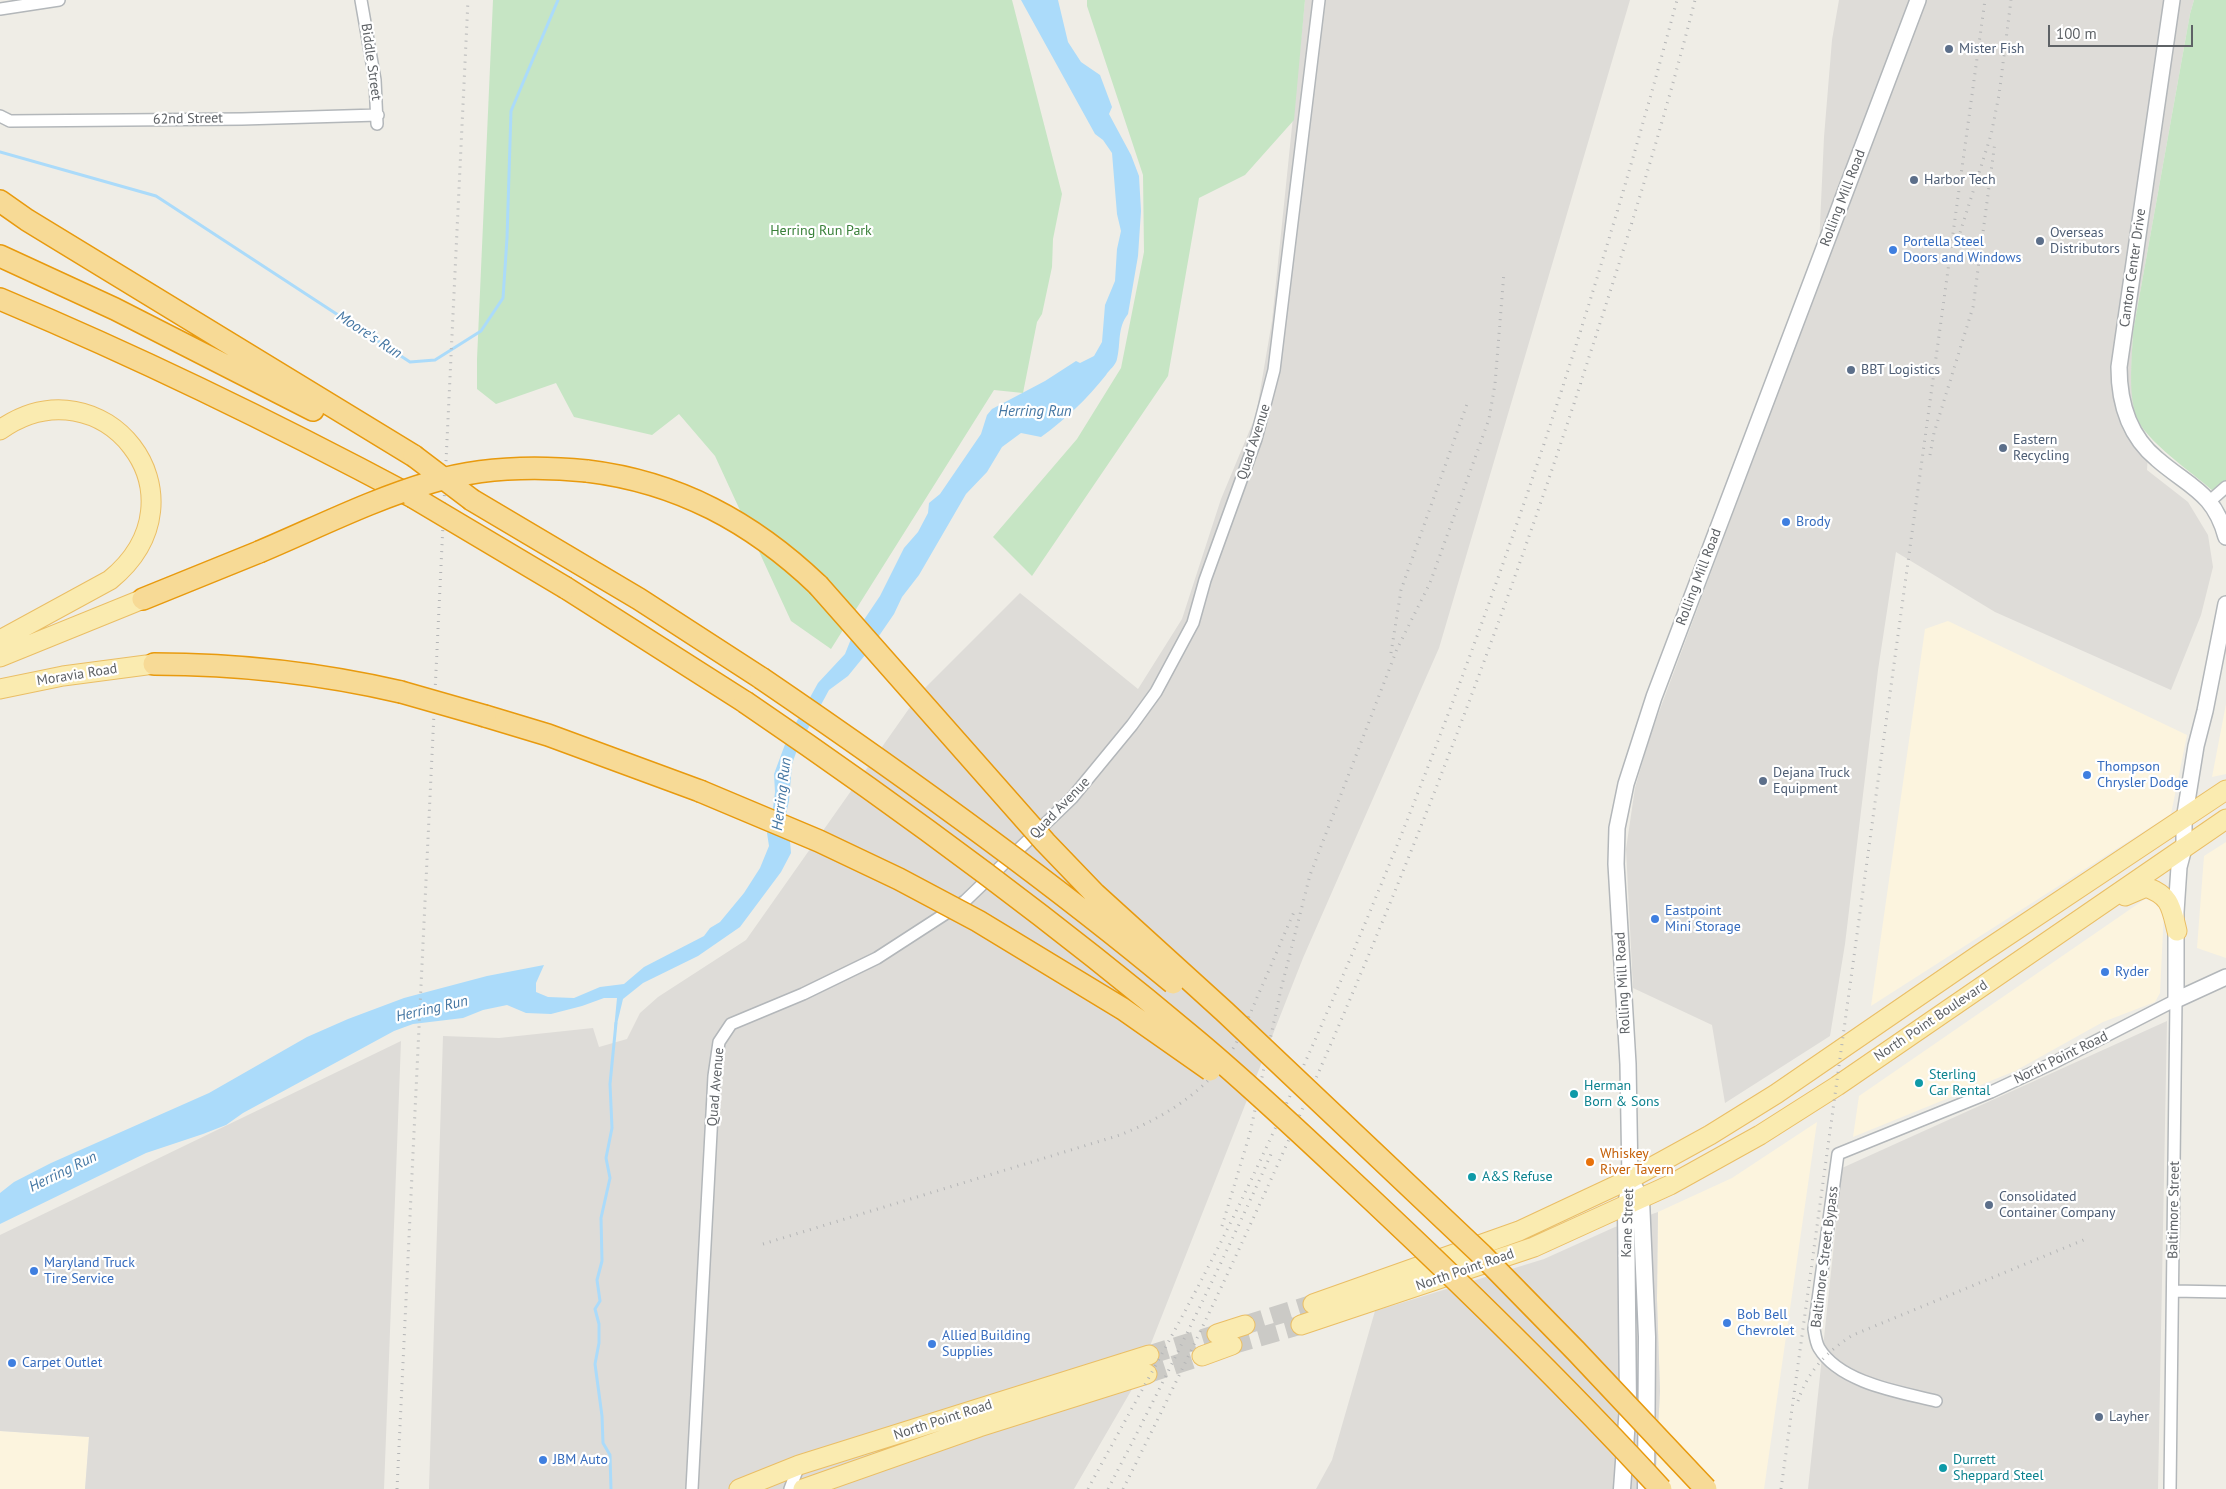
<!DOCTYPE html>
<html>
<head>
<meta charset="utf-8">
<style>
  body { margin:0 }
  #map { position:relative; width:2226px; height:1489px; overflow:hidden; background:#efede6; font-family:"PT Sans",sans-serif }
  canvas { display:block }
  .scale { position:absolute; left:2048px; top:25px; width:145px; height:22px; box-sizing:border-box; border:2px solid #5e6266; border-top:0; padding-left:6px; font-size:15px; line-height:18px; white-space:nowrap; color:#5e6266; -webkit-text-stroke:4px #fff; paint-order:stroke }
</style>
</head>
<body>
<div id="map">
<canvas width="2226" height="1489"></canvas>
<div class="scale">100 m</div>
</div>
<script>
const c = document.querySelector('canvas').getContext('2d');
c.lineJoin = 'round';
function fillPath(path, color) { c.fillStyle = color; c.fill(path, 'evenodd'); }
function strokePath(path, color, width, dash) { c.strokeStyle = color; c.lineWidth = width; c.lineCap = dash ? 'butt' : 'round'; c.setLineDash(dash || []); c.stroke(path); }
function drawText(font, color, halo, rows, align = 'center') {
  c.font = font + ' "PT Sans",sans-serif'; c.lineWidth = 4.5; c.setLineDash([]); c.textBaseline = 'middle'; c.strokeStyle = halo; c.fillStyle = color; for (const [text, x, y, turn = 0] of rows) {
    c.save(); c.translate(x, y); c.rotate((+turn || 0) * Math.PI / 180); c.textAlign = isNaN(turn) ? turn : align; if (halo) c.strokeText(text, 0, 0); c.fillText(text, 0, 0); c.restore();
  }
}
const commercial = new Path2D(`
  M 1948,621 L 2187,735 L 2171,814 L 1871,1006 L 1925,629 Z
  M 2226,704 L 2226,774 L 2212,777 Z
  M 2226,842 L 2226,958 L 2197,948 L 2204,856 Z
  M 2145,899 L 2154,901 L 2164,910 L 2160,993 L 2155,1002 L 2103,1022 L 2015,1071 L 1853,1137 L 1859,1096 Z
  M 1817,1122 L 1764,1489 L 1655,1489 L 1660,1391 L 1657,1299 L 1658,1212 L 1732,1178 Z
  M 0,1431 L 89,1437 L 85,1489 L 0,1489 Z`);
const industrial = new Path2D(`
  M 1305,0 L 1630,0 L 1439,648 L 1303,958 L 1135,1384 L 1074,1489 L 429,1489 L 443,1036 L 499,1038 L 593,1028 L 599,1047 L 627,1039 L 640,1013 L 658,997 L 746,940 L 920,693 L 1020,593 L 1138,689 L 1182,619 L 1221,499 L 1256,415 L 1272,321 Z
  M 1839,0 L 2194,0 L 2190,14 L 2133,332 L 2131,378 L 2136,417 L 2149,438 L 2147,470 L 2188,502 L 2208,535 L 2213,567 L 2201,615 L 2171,690 L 1995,612 L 1896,552 L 1878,670 L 1845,944 L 1830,1036 L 1725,1103 L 1712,1025 L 1633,988 L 1626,849 L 1635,788 L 1650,736 L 1798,339 L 1819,247 L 1824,137 L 1832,40 Z
  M 2167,1021 L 2158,1489 L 1808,1489 L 1842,1168 Z
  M 401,1041 L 384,1489 L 85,1489 L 89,1437 L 0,1431 L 0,1235 Z
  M 1658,1212 L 1657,1299 L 1660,1391 L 1655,1489 L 1316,1489 L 1332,1460 L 1375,1311 L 1544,1259 L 1615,1227 Z`);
const green = new Path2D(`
  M 493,0 L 1012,0 L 1062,194 L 1053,239 L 1052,267 L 1042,314 L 1037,322 L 1023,393 L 994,390 L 831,649 L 791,621 L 715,456 L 679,414 L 652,435 L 574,417 L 556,383 L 496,404 L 477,389 L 477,359 Z
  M 1087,0 L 1305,0 L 1294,120 L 1245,175 L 1199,198 L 1168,376 L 1032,576 L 993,537 L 1077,439 L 1121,368 L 1144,252 L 1143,175 L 1087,6 Z
  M 2194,0 L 2226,0 L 2226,481 L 2213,491 C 2193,473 2144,440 2136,416 C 2128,390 2132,359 2133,332 L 2190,14 Z`);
const water = new Path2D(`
  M 1021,0 L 1058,0 L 1068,42 L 1081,62 L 1100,75 L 1112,107 L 1109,114 L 1131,155 L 1139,176 L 1141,211 L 1138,256 L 1128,314 C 1117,328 1121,343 1117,359 C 1116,365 1109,370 1106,375 C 1087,399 1066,419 1041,437 L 1021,433 L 1002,447 L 987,472 L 966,494 L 919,575 L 902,597 L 894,614 L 870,649 L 848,676 L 829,690 L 798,747 L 792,764 L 789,801 L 783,827 L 790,841 L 791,853 L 781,872 L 740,927 L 698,956 L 643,983 L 623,999 L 617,1024 L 614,1029 L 617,998 L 604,998 L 582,1006 L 551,1014 L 526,1013 L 507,1005 L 483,1010 L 463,1018 L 413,1024 L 394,1031 L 243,1113 L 226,1125 L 203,1134 L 146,1153 L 0,1224 L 0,1193 L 14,1182 L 51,1163 L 209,1093 L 307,1037 L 348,1019 L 404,998 L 487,976 L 544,965 L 536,983 L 536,992 L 548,997 L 574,998 L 600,987 L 624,984 L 644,967 L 704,936 L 710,928 L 720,922 L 744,893 L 760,868 L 769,846 L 767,833 L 771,825 L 775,792 L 774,774 L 787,739 L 818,683 L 845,654 L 851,639 L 880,596 L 904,548 L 918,532 L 928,513 L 929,503 L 940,494 L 981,434 L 987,415 L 992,409 L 1045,381 L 1076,361 L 1080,363 L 1094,356 L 1102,342 L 1105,305 L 1115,281 L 1117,249 L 1121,231 L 1117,214 L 1112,153 L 1103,140 L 1095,134 Z`);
const stream = new Path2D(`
  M 0,152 L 156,196 L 410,362 L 435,360 L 481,331 L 503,298 L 507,238 L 511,111 L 558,0
  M 611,1489 L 610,1455 L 603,1443 L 602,1416 L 595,1364 L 599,1343 L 599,1324 L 595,1309 L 600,1301 L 597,1280 L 602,1261 L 601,1218 L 610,1178 L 606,1158 L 612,1128 L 610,1084 L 616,1023`);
const primaryTunnel = new Path2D(`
  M 1245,1325 L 1313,1304
  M 1232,1345 L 1301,1325
  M 1149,1355 L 1217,1334
  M 1147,1374 L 1202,1356`);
const minor = new Path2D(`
  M 361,0 L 375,80 L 377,124
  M 0,9 L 59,0
  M 0,116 L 10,121 L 242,119 L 378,115
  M 2210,501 L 2226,487
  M 2173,1291 L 2226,1292
  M 1936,1401 C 1900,1392 1840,1383 1819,1348 C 1816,1343 1815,1335 1814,1329 L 1838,1154 L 1991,1092 L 2051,1064 L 2176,1000 L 2170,1489
  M 692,1489 L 714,1076 L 719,1042 L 731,1024 L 803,994 L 877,958 L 965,901 L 1072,798 L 1132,725 L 1156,692 L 1193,623 L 1205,580 L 1256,439 L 1274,370 L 1319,0
  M 790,1489 L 799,1465`);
const tertiary = new Path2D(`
  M 2172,0 L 2119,367 C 2119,402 2129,436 2157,459 C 2189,487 2214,492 2226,537
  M 2226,604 L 2205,711 L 2196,746 L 2184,820 L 2184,848 L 2179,867 L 2176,912 L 2176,1000 L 2226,977
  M 1630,1179 L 1628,1064 L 1616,864 L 1617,828 L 1626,784 L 1654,697 L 1918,0`);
const secondary = new Path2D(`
  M 1630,1179 L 1641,1200 L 1647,1337 L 1646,1489
  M 1622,1489 L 1628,1406 L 1626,1207 L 1628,1194`);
const primary = new Path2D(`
  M 0,430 C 102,358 213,496 110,580 L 0,640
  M 0,657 L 143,599
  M 0,689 L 63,676 L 154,664
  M 2125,896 L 2146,887 C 2171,896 2171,907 2177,931
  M 1313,1304 L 1519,1231 L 1630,1179 L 1710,1135 L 1776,1094 L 1980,954 L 2226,790
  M 1301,1325 L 1534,1247 L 1670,1185 L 1760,1135 L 1837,1086 L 2226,819
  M 1217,1334 L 1245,1325
  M 1202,1356 L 1232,1345
  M 739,1489 L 799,1465 L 1149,1355
  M 803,1489 L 979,1427 L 1147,1374`);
const motorway = new Path2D(`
  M 0,201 L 27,220 L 414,456
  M 0,256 L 115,309 L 313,410
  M 0,299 C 141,358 278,425 413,497
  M 587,471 C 678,482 752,522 818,585
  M 472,500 L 639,599 L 761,678
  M 566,588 L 745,702
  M 143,599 L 259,552
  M 154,664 C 238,664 319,673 401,692
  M 485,716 L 548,735 L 700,791`);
const rail = new Path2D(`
  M 1958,239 L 1991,135 L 1999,95 L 2011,0
  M 1930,455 L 1934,433 L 1973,307 L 1995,142
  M 1391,653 L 1401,590 L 1467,404
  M 1222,1226 L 1250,1133 L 1281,989 L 1310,875 L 1397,649 L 1430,583 L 1489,419 L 1495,384 L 1504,272
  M 763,1244 L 1120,1135 C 1160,1119 1199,1096 1225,1061 C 1240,1040 1249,1016 1259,993 C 1271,966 1282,939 1294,912
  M 1798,1401 C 1808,1371 1826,1352 1853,1335 L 2086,1239
  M 397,1489 L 468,0
  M 1088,1489 C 1140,1392 1196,1296 1243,1197 C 1425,815 1567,409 1677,0
  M 1108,1489 C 1166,1378 1221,1266 1272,1152
  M 1123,1489 C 1307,1123 1465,745 1590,354 C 1628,237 1665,119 1695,0
  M 1781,1489 L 1985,0`);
const motorwayBridge = new Path2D(`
  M 414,456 L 472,500
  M 413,497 L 566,588
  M 259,552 C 316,528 373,499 432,482 C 482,467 535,466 587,471
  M 818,585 L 1045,842 L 1095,894 L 1225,1012 L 1482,1255 L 1576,1351 L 1706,1489
  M 761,678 C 902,774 1042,874 1173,983
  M 401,692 L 485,716
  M 745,702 C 901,808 1053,920 1197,1041 C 1258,1092 1315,1147 1373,1201 C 1472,1294 1569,1389 1661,1489
  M 700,791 L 819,841 L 899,879 L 978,921 L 1123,1009 L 1210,1070`);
const markers = [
  [1949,49,5,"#5c6f8a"],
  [1914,180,5,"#5c6f8a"],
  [2040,241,5,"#5c6f8a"],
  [1893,250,5,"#3f7fe0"],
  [1851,370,5,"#5c6f8a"],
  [2003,448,5,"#5c6f8a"],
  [1786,522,5,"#3f7fe0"],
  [2087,775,5,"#3f7fe0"],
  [1763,781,5,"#5c6f8a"],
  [1655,919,5,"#3f7fe0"],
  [2105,972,5,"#3f7fe0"],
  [1919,1083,5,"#0f9aa8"],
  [1574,1094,5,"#0f9aa8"],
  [1590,1162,5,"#e8710a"],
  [1472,1177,5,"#0f9aa8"],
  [1989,1205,5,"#5c6f8a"],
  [34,1271,5,"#3f7fe0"],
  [1727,1323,5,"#3f7fe0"],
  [932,1344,5,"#3f7fe0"],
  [12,1363,5,"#3f7fe0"],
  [2099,1417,5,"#5c6f8a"],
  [543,1460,5,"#3f7fe0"],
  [1943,1468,5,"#0f9aa8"]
];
const serviceNames = [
  ["Mister Fish",1959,49],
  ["Harbor Tech",1924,180],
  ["Overseas",2050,233],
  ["Distributors",2050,249],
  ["BBT Logistics",1861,370],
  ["Eastern",2013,440],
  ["Recycling",2013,456],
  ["Dejana Truck",1773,773],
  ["Equipment",1773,789],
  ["Consolidated",1999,1197],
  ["Container Company",1999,1213],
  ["Layher",2109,1417]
];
const streetNames = [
  ["Biddle Street",371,62,82],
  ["62nd Street",188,119,-1],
  ["Rolling Mill Road",1843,198,-69],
  ["Canton Center Drive",2133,268,-82],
  ["Quad Avenue",1254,442,-72],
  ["Rolling Mill Road",1699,577,-69],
  ["Moravia Road",77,675,-9],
  ["Quad Avenue",1060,808,-46],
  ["Rolling Mill Road",1623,983,-93],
  ["North Point Boulevard",1931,1021,-34],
  ["North Point Road",2061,1058,-26],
  ["Quad Avenue",716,1087,-85],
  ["Baltimore Street",2174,1210,-89],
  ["Kane Street",1628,1223,-88],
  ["Baltimore Street Bypass",1825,1257,-83],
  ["North Point Road",1465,1270,-19],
  ["North Point Road",943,1420,-18]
];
const parkNames = [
  ["Herring Run Park",821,231]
];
const shopNames = [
  ["Portella Steel",1903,242],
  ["Doors and Windows",1903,258],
  ["Brody",1796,522],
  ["Thompson",2097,767],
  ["Chrysler Dodge",2097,783],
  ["Eastpoint",1665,911],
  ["Mini Storage",1665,927],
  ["Ryder",2115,972],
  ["Maryland Truck",44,1263],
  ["Tire Service",44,1279],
  ["Bob Bell",1737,1315],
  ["Chevrolet",1737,1331],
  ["Allied Building",942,1336],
  ["Supplies",942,1352],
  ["Carpet Outlet",22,1363],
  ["JBM Auto",553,1460]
];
const cultureNames = [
  ["Sterling",1929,1075],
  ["Car Rental",1929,1091],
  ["Herman",1584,1086],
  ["Born & Sons",1584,1102],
  ["A&S Refuse",1482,1177],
  ["Durrett",1953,1460],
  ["Sheppard Steel",1953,1476]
];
const foodNames = [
  ["Whiskey",1600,1154],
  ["River Tavern",1600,1170]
];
const waterNames = [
  ["Moore's Run",369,335,33],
  ["Herring Run",1035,412],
  ["Herring Run",782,794,-83],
  ["Herring Run",432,1009,-13],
  ["Herring Run",63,1172,-26]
];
fillPath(commercial, '#fcf4de');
fillPath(industrial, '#dedcd8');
fillPath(green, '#c6e5c4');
fillPath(water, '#abdbfa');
strokePath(stream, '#abdbfa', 3);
strokePath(primaryTunnel, '#cbcac6', 19, [19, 9]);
strokePath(minor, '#b3b7ba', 14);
strokePath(tertiary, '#b3b7ba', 18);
strokePath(secondary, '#b2b6ba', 19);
strokePath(primary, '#eabe65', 21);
strokePath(motorway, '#e89a0e', 24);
strokePath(minor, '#fff', 11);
strokePath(tertiary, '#fff', 15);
strokePath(secondary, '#fff', 16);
strokePath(primary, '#faebb0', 19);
strokePath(motorway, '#f7da96', 21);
strokePath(rail, '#b4b5b6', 3, [1, 6]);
strokePath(motorwayBridge, '#e89a0e', 24, []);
strokePath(motorwayBridge, '#f7da96', 21);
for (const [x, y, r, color] of markers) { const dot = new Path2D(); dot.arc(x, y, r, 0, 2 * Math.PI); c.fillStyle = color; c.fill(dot); strokePath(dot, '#fff', 2); }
drawText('14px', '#4e5e75', '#fff', serviceNames, 'left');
drawText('14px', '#5e6266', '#fff', streetNames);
drawText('14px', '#3a813a', '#fff', parkNames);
drawText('14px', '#366cbe', '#fff', shopNames, 'left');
drawText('14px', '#0d838f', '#fff', cultureNames, 'left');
drawText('14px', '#c56008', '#fff', foodNames, 'left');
drawText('italic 15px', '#4577a3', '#fff', waterNames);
</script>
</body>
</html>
